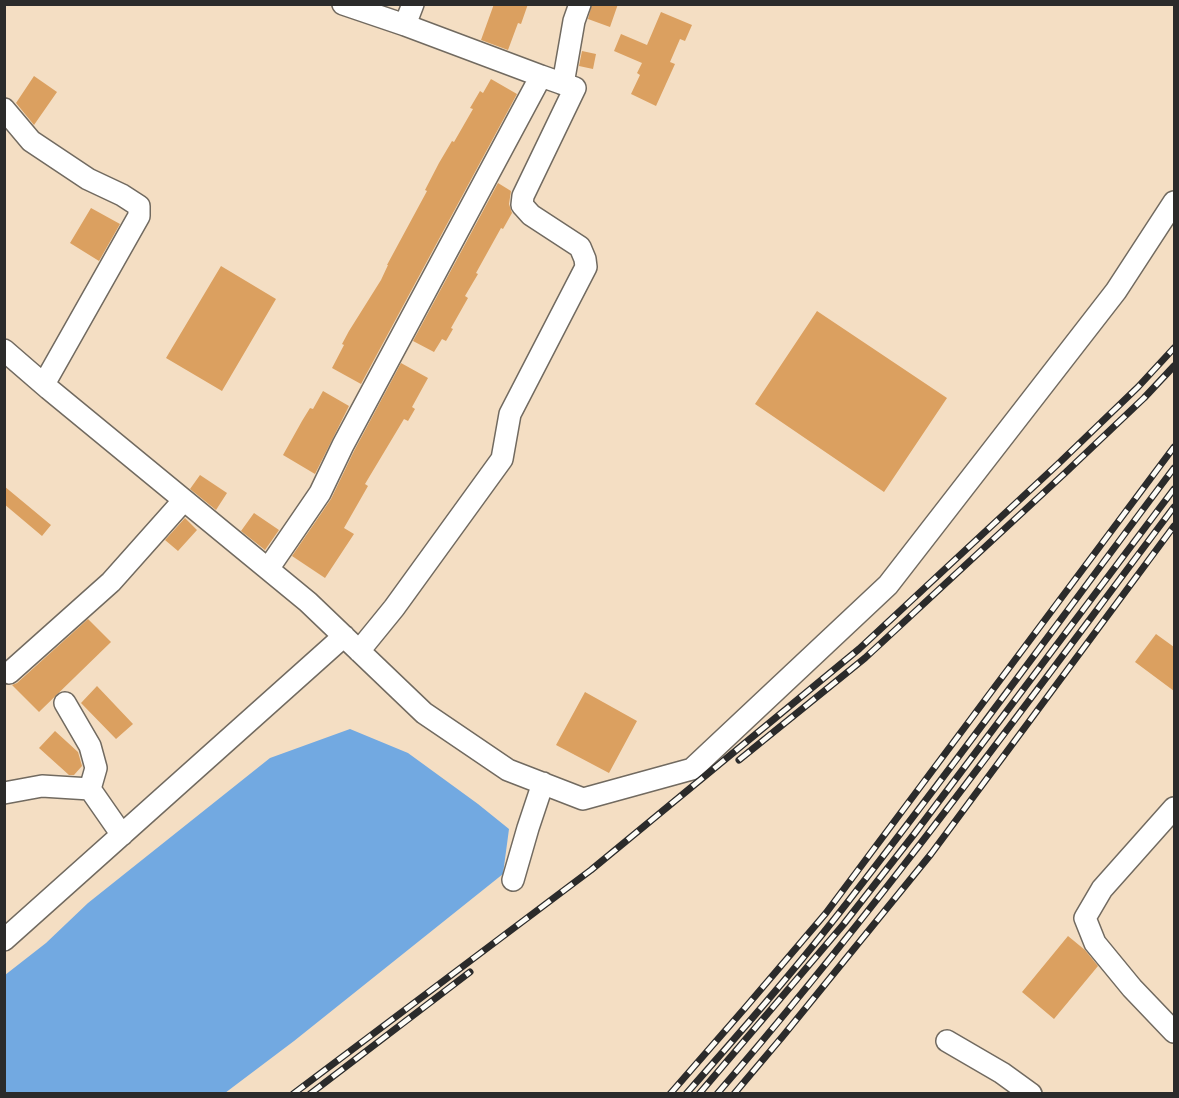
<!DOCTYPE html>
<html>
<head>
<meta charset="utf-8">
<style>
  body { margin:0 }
  #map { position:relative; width:1179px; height:1098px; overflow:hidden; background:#f4dec3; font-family:Mali,sans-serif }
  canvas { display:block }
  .frame { position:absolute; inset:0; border:6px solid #2b2b2b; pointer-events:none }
</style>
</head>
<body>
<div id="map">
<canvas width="1179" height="1098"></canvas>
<div class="frame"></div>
</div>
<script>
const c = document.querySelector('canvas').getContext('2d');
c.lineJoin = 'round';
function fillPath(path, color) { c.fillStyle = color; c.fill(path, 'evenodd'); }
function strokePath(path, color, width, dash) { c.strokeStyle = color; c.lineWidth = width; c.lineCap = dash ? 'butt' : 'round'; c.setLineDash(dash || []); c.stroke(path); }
const water = new Path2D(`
  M 350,729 L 408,753 L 478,804 L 509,829 L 503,874 L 294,1041 L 225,1093 L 5,1093 L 5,975 L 46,943 L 88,903 L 270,758 Z`);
const building = new Path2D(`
  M 494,4 L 528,4 L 521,24 L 518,23 L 508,50 L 481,40 Z
  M 592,4 L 618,4 L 610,27 L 588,19 Z
  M 661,12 L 692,25 L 685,41 L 680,39 L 670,62 L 675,64 L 656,106 L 631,94 L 640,75 L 637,73 L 642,63 L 614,51 L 621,34 L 647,45 Z
  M 582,51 L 596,54 L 593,69 L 579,66 Z
  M 34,76 L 57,92 L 34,125 L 16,103 Z
  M 491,79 L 517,94 L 361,384 L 332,368 L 344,345 L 342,344 L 349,331 L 381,280 L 388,265 L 387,265 L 427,191 L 425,190 L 439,163 L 452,141 L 454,142 L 473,109 L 470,108 L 480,91 L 483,93 Z
  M 498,183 L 511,191 L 509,204 L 512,213 L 503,229 L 501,228 L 476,273 L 478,274 L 465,296 L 468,298 L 451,328 L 453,329 L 446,341 L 442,339 L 434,352 L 413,341 Z
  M 91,208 L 120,224 L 99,261 L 70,243 Z
  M 221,266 L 276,299 L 222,391 L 166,358 Z
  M 817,311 L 947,398 L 884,492 L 755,404 Z
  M 401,363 L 428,378 L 412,407 L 415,409 L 408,421 L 404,419 L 365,484 L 368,486 L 344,528 L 354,534 L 325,578 L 292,556 L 331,499 L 354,451 Z
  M 323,391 L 349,406 L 315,474 L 283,455 L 302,421 L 310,408 L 313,409 Z
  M 200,475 L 227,493 L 216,510 L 190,489 Z
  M 4,486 L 51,525 L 42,536 L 4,504 Z
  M 254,513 L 279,530 L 265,550 L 241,531 Z
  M 185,518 L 197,530 L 178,551 L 165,540 Z
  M 88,619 L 111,642 L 39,712 L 12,685 L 17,683 Z
  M 1156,634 L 1174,647 L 1174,691 L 1135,662 Z
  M 97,686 L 133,724 L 116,739 L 81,703 Z
  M 585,692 L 637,721 L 609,773 L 556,745 Z
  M 55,731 L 78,752 L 82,766 L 74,775 L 69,775 L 39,748 Z
  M 1068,936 L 1085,950 L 1098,966 L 1054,1019 L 1022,992 Z`);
const minor = new Path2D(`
  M 343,4 L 405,25 L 541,76
  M 405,25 L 413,4
  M 563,84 L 574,21 L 580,4
  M 4,109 L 31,141 L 88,179 L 122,195 L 139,206 L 139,216 L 44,384
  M 4,350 L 49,389 L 308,602 L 424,713 L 508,770 L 583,799 L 692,769 L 888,585 L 1116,291 L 1174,202
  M 268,569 L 320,493 L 343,445 L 541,76 L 575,88 L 523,196 L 522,205 L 531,215 L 580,247 L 585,259 L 586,267 L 510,414 L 502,459 L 394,608 L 359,651
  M 9,673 L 111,582 L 184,500
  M 65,703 L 90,746 L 96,768 L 90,789
  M 4,793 L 42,786 L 90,789 L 122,835
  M 1174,808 L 1102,889 L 1085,918 L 1095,943 L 1132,988 L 1174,1032
  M 513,880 L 528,828 L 543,783
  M 4,940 L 344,636
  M 947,1041 L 1002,1073 L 1031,1094`);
const rail = new Path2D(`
  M 739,760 L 865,658 L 1065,473 L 1144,398 L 1174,366
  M 293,1094 L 591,870 L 859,649 L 1058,464 L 1138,387 L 1174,348
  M 310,1094 L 470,972
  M 670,1094 L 745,1008 L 826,913 L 1174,447
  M 686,1094 C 737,1036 788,978 836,917 C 951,770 1061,618 1174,468
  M 699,1094 L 843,925 L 915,833 L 1174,489
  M 717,1094 C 880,906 1025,705 1174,507
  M 734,1094 L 783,1036 L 931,854 L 1174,526`);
fillPath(water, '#72a9e1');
fillPath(building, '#dba060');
strokePath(minor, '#716a60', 24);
strokePath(minor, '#fff', 21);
strokePath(rail, '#2b2b2b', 7);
strokePath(rail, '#fdfcf7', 4.5, [14]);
</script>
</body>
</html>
